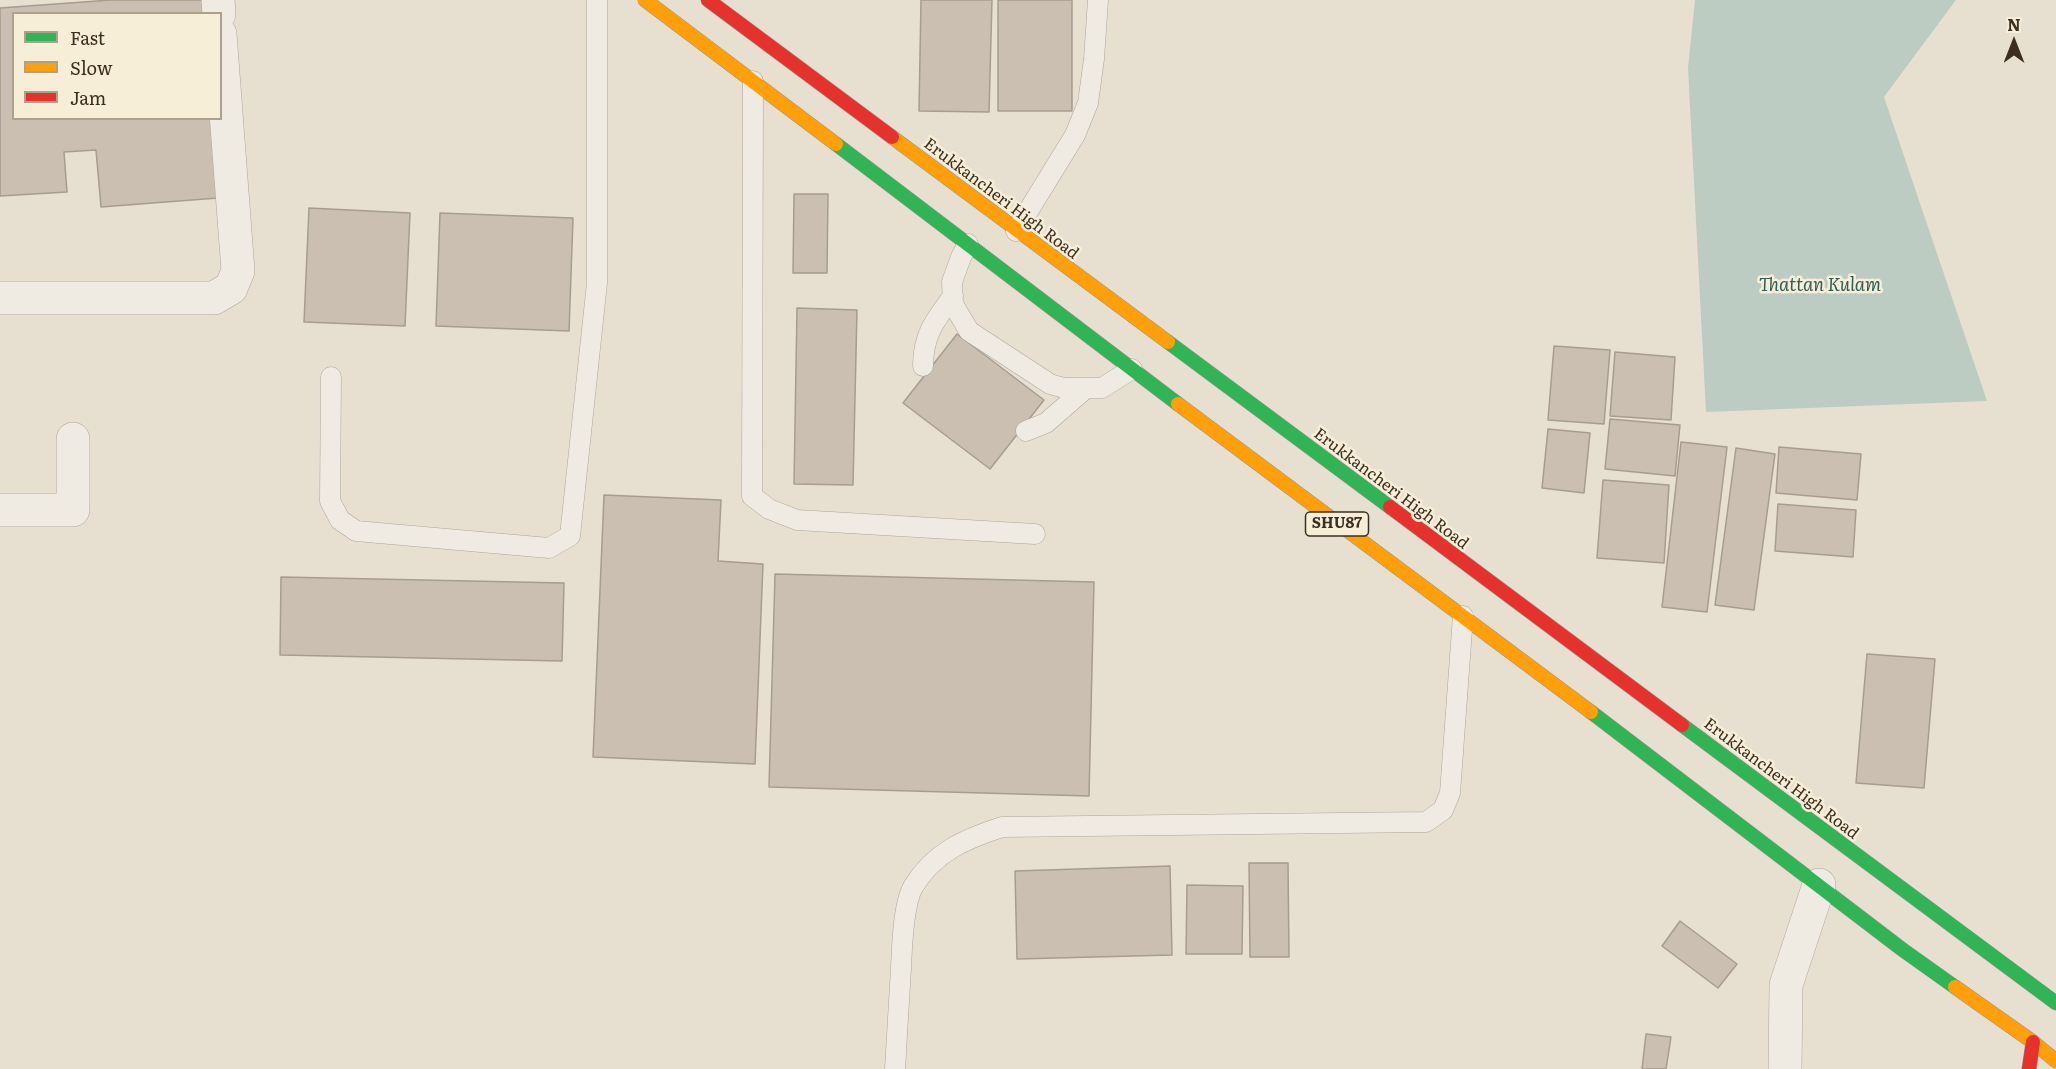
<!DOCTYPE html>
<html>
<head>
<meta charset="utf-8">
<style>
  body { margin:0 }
  #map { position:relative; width:2056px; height:1069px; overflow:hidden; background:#e7e0d1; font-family:Literata,serif }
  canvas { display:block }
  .legend { position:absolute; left:12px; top:12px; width:210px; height:108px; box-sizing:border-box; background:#f7eed8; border:2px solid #ada18e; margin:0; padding:8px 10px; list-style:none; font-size:18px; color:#3d2e20 }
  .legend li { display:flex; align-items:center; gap:12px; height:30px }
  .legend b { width:30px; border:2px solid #ada18e }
  .north { position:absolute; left:1984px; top:12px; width:60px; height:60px; -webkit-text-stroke:4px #f7eed8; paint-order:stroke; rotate:0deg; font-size:16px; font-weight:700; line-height:24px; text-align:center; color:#3d2e20 }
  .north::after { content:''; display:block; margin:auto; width:21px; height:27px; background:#3d2e20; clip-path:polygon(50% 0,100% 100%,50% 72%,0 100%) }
</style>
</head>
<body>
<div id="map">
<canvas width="2056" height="1069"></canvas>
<ul class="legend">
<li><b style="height:8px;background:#30b455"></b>Fast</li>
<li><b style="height:8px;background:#ff9f0a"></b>Slow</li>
<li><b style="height:8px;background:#e5322d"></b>Jam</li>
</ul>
<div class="north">N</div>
</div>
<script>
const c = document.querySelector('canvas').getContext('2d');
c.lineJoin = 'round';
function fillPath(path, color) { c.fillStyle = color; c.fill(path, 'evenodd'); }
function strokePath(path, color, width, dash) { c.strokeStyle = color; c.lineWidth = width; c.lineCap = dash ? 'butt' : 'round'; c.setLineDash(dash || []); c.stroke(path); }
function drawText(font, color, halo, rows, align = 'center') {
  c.font = font + ' Literata,serif'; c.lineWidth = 5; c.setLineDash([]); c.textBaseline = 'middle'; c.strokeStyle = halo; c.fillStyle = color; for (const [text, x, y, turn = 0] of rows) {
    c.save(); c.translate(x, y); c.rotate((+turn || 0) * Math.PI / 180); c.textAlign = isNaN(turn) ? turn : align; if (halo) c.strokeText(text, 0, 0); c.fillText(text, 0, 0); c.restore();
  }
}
const water = new Path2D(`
  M 1695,0 L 1956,0 L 1884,97 L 1987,401 L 1706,412 L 1688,68 Z`);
const building = new Path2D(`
  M 111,0 L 204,0 L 205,14 L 14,14 L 14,118 L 213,118 L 218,198 L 101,207 L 96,150 L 64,152 L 67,192 L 0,196 L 0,8 Z
  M 921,0 L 992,0 L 989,112 L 919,111 Z
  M 998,0 L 1072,0 L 1072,111 L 998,111 Z
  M 794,194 L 828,194 L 827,273 L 793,273 Z
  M 309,208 L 410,213 L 405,326 L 304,322 Z
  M 440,213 L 573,218 L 569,331 L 436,326 Z
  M 797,308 L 857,310 L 853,485 L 794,484 Z
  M 957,334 L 1044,400 L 990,469 L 903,403 Z
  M 1554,346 L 1610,350 L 1604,424 L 1548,420 Z
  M 1615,352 L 1675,357 L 1671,420 L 1610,416 Z
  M 1610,419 L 1680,425 L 1675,476 L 1605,469 Z
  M 1548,429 L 1590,433 L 1584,493 L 1542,488 Z
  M 1681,442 L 1727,447 L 1707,612 L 1662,607 Z
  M 1779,447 L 1861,454 L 1857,500 L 1776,493 Z
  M 1736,448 L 1775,454 L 1754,610 L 1715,605 Z
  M 1603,480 L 1669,485 L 1664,563 L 1597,558 Z
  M 604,495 L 721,500 L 718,561 L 763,564 L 755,764 L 593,757 Z
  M 1778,504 L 1856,510 L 1853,557 L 1775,551 Z
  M 775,574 L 1094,582 L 1089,796 L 769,787 Z
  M 281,577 L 564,583 L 562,661 L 280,655 Z
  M 1867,654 L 1935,659 L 1924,788 L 1856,783 Z
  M 1249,863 L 1288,863 L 1289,957 L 1250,957 Z
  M 1170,866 L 1172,955 L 1017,959 L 1015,871 Z
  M 1187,885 L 1243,886 L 1242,954 L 1186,954 Z
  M 1680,921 L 1737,964 L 1718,988 L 1662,946 Z
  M 1646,1034 L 1671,1037 L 1666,1069 L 1642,1069 Z`);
const lane = new Path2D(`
  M 753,81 L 752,496 L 769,509 L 797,520 L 1035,534
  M 1016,231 L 1075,135 L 1088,103 L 1094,59 L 1098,0
  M 968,244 L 961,257 L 952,282 L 953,304 L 969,331 L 1050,384 L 1064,388 L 1102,388 L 1132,369
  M 923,366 C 923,335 935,320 953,296
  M 331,377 L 330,501 L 340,520 L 356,531 L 549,548 L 570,536 L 597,283 L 597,0
  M 1026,431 L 1046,423 L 1085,389
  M 895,1069 C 897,1035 899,1002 901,968 C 902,947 903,905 913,887 C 934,852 965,839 1002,827 L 1426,822 L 1443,810 L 1450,793 L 1463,616`);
const street = new Path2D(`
  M 218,0 L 219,14
  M 0,298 L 214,298 L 231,288 L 238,271 L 220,34
  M 0,510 L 73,510 L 73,439
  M 1785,1069 L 1786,985 L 1819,885`);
const fast = new Path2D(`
  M 836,144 L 1178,404
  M 1168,342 L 1390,507
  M 1591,712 L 1903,950 L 1955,987
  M 1682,725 L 2056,1003`);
const slow = new Path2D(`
  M 645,0 L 836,144
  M 892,137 L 1168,342
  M 1178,404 L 1591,712
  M 1955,987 L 2033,1042 L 2056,1061`);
const jam = new Path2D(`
  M 708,0 L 892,137
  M 1390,507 L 1682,725
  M 2029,1069 L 2033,1042`);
const shields = [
  [1337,524,63]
];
const shieldNames = [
  ["SHU87",1337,524]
];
const streetNames = [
  ["Erukkancheri High Road",1001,199,37],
  ["Erukkancheri High Road",1391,489,37],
  ["Erukkancheri High Road",1781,779,37]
];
const waterNames = [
  ["Thattan Kulam",1820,286]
];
fillPath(water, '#bcccc2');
fillPath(building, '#cbbfb2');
strokePath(building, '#a89c90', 1.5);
strokePath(lane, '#ada599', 21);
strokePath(street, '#ada599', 34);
strokePath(fast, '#9c958a', 15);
strokePath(slow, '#9c958a', 15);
strokePath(jam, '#9c958a', 15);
strokePath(lane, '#efebe3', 20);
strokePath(street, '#efebe3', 33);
strokePath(fast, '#30b455', 14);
strokePath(slow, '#ff9f0a', 14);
strokePath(jam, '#e5322d', 14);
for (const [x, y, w] of shields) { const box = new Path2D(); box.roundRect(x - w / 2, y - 12, w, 24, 4.5); c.fillStyle = '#f7eed8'; c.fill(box); strokePath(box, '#3d2e20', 1.5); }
drawText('bold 15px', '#3d2e20', null, shieldNames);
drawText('16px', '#3d2e20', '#f7eed8', streetNames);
drawText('italic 18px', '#2f5d5a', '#f7eed8', waterNames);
</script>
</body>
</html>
